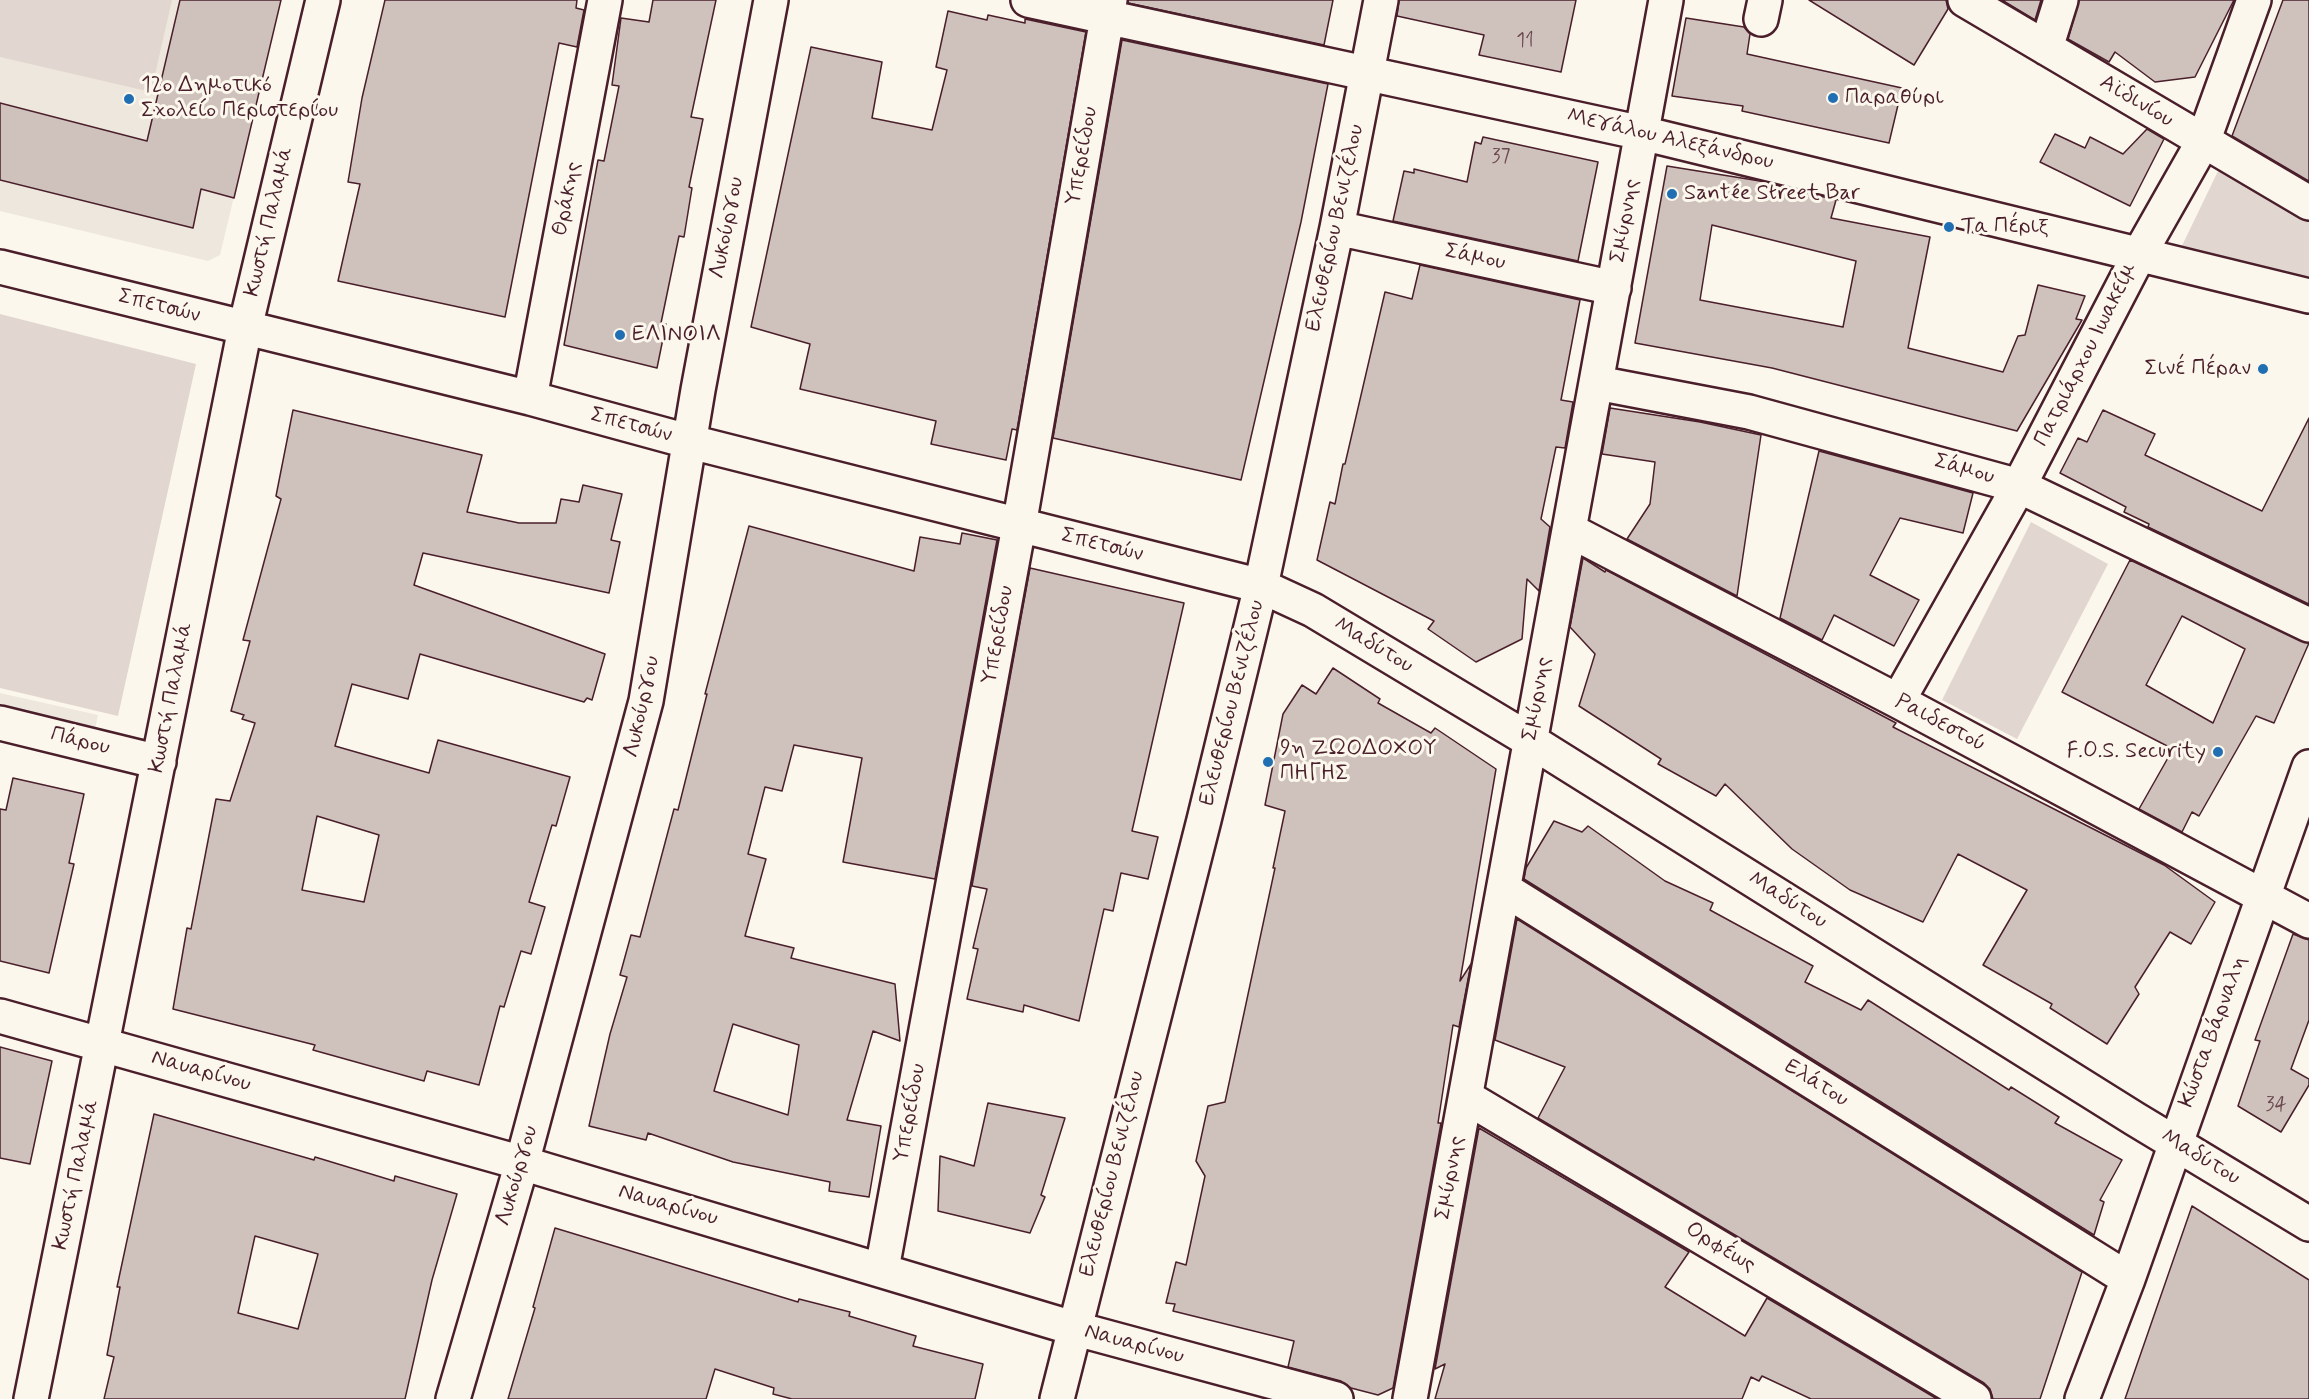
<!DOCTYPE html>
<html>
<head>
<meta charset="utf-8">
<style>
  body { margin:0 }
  canvas { display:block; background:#fbf7ec }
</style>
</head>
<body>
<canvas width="2309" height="1399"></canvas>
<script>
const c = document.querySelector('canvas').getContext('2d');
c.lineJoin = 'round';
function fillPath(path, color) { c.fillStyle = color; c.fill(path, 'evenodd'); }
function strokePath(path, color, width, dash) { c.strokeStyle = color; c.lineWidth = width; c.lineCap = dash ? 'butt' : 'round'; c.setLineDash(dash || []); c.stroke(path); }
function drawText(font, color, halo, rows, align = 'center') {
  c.font = font + ' Mynerve,sans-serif'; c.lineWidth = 6; c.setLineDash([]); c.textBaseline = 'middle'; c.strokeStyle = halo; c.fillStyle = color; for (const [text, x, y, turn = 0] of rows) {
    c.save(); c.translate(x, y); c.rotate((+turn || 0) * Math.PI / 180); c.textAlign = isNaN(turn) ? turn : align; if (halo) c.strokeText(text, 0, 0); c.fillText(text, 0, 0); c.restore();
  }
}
const built = new Path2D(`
  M 0,0 L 281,0 L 220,255 L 208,261 L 0,211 Z
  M 0,693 L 98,715 L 88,761 L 0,742 Z`);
const green = new Path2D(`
  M 0,0 L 172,0 L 151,92 L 0,57 Z
  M 2220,167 L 2309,214 L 2309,284 L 2178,254 Z
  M 0,314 L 196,364 L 118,716 L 0,688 Z
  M 2031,522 L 2108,564 L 2017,739 L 1942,700 Z`);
const building = new Path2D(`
  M 180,0 L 281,0 L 234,198 L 201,189 L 193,228 L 0,180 L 0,103 L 147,141 Z
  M 385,0 L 577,0 L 576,8 L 584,10 L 577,47 L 559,43 L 505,317 L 338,281 L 360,184 L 348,182 L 362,98 Z
  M 653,0 L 716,0 L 691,117 L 703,119 L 689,187 L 692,188 L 684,237 L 679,236 L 661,323 L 666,324 L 657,368 L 564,345 L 598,160 L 604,161 L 619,86 L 612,85 L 621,18 L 649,22 Z
  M 1128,0 L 1333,0 L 1324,45 L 1128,3 Z
  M 1399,0 L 1576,0 L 1561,72 L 1479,55 L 1484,35 L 1397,16 Z
  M 1809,0 L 1946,0 L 1948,9 L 1914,65 Z
  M 2002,0 L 2041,0 L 2035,20 Z
  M 2079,0 L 2234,0 L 2195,77 L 2155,82 L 2115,52 L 2109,62 L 2068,39 Z
  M 2283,0 L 2309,0 L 2309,181 L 2232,136 Z
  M 948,11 L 987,20 L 988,15 L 1025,23 L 1025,19 L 1086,32 L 1017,430 L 1012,429 L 1006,460 L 931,444 L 936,421 L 800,389 L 810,344 L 751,327 L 811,47 L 882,62 L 872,118 L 932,130 L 947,70 L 936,67 Z
  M 1686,18 L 1744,27 L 1750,34 L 1747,54 L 1902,88 L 1889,143 L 1742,111 L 1743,106 L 1672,96 Z
  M 1122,40 L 1328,84 L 1301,222 L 1241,480 L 1053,438 Z
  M 2147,129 L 2164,139 L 2130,206 L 2040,162 L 2055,134 L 2085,148 L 2090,137 L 2123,154 Z
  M 1483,137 L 1598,162 L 1578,261 L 1393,221 L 1404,171 L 1414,173 L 1414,169 L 1467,182 L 1475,142 L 1481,144 Z
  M 1667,166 L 1760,181 L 1836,200 L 1831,218 L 1930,237 L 1908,348 L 2003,372 L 2018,336 L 2025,335 L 2038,285 L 2085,296 L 2076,319 L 2082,320 L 2017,431 L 1772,368 L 1635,343 ZM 1712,225 L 1856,261 L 1843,327 L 1700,300 Z
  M 1420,265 L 1580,300 L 1561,400 L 1573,402 L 1565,448 L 1556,447 L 1541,519 L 1550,527 L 1539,591 L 1527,579 L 1522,639 L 1476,662 L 1428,629 L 1434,621 L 1317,560 L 1330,502 L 1335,504 L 1343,464 L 1345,464 L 1385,292 L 1412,299 Z
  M 1610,408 L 1700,422 L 1761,435 L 1737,596 L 1627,539 L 1650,504 L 1655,462 L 1602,454 Z
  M 293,410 L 482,455 L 467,512 L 519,523 L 556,523 L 561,499 L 579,502 L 583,485 L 622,494 L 611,540 L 620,542 L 609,593 L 423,553 L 414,585 L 605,654 L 592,700 L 587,698 L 584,702 L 420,654 L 408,699 L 352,684 L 335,746 L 429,773 L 438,740 L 570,777 L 556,826 L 552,825 L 529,902 L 545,907 L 531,954 L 521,951 L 504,1007 L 500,1006 L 479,1085 L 427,1071 L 424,1081 L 313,1050 L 315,1045 L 173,1009 L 187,928 L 191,929 L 216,799 L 230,801 L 255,723 L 242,719 L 244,715 L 231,711 L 250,641 L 243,640 L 281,499 L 276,496 ZM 317,816 L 379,835 L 364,902 L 302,890 Z
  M 2103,410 L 2155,434 L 2145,455 L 2262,511 L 2309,418 L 2309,604 L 2148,527 L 2149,524 L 2124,512 L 2126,507 L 2060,473 L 2078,438 L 2087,442 Z
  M 1819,451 L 1973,493 L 1963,533 L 1900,518 L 1870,575 L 1919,600 L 1894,646 L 1834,615 L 1822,640 L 1780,618 Z
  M 749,526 L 914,571 L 920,537 L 960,544 L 962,533 L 997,540 L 935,879 L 843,862 L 862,758 L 794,745 L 782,791 L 765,787 L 748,854 L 766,859 L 745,936 L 794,948 L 791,958 L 895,984 L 900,1041 L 873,1031 L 847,1120 L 881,1126 L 869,1197 L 829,1191 L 830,1182 L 733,1162 L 648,1133 L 646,1140 L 589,1126 L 610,1034 L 627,977 L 620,975 L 631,935 L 640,937 L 674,809 L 678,810 L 707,694 L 705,694 ZM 733,1024 L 799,1045 L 788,1115 L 714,1091 Z
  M 1583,558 L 1605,572 L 1606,570 L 1896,723 L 1893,727 L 2164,865 L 2215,902 L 2191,944 L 2170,932 L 2135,987 L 2139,994 L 2107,1044 L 2050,1008 L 2052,1004 L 1983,965 L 2027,890 L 1958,854 L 1923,922 L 1850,890 L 1792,849 L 1725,784 L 1716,796 L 1658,764 L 1661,759 L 1579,706 L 1595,654 L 1570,627 Z
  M 2130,560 L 2309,643 L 2274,723 L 2256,716 L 2199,816 L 2192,812 L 2182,832 L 2139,809 L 2173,749 L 2062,692 ZM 2182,616 L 2245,649 L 2213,723 L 2146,685 Z
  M 1030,568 L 1184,603 L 1132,831 L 1158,837 L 1148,879 L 1121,873 L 1113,911 L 1104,909 L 1079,1021 L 1024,1005 L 1023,1012 L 967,999 L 978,949 L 973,948 L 987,889 L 972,886 Z
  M 1333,668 L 1380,699 L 1378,703 L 1431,733 L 1435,728 L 1496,769 L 1460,981 L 1471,964 L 1459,1027 L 1453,1025 L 1438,1123 L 1441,1123 L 1393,1388 L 1378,1395 L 1351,1388 L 1341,1381 L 1288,1367 L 1294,1341 L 1173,1311 L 1175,1304 L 1166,1303 L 1176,1262 L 1186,1265 L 1205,1176 L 1196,1161 L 1208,1106 L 1225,1102 L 1275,868 L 1273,868 L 1285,811 L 1265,805 L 1283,714 L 1302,685 L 1316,694 Z
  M 13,778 L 84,794 L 69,863 L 74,864 L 49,973 L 0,961 L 0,809 L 6,810 Z
  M 1554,821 L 1582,832 L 1588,826 L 1665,881 L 1713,903 L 1710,910 L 1813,966 L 1805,982 L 1861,1010 L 1868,1000 L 2009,1090 L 2011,1087 L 2059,1117 L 2055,1123 L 2122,1160 L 2100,1200 L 2104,1202 L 2094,1235 L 1524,879 L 1526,868 Z
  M 1517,919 L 2082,1272 L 2040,1399 L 1993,1399 L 1990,1389 L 1984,1383 L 1538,1118 L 1565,1067 L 1495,1040 Z
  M 2293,934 L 2309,940 L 2309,1020 L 2291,1069 L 2309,1079 L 2309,1085 L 2281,1132 L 2238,1106 L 2260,1041 L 2255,1040 Z
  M 0,1047 L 52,1061 L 30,1164 L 0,1158 Z
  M 988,1103 L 1065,1118 L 1041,1195 L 1045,1197 L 1030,1233 L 938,1211 L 940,1156 L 974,1166 Z
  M 154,1114 L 314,1160 L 315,1157 L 394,1181 L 395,1176 L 457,1194 L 432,1280 L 405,1399 L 104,1399 L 114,1357 L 107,1355 L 120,1287 L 117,1287 ZM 255,1236 L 318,1254 L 298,1329 L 238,1313 Z
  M 1479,1128 L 1689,1252 L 1665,1287 L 1745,1336 L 1767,1298 L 1937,1399 L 1811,1399 L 1762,1376 L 1759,1381 L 1751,1377 L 1742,1399 L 1435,1399 L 1445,1364 L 1435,1369 Z
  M 2192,1206 L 2309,1280 L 2309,1399 L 2125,1399 Z
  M 555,1228 L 798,1302 L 799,1299 L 850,1312 L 849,1316 L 916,1336 L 913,1346 L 983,1364 L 975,1399 L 792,1399 L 773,1394 L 774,1388 L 715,1369 L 706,1399 L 508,1399 L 535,1308 L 533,1307 Z`);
const minor = new Path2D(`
  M 1028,0 L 1642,133 L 2309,296
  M 1965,0 L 2309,203
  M 1761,19 L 1765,0
  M 2046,48 L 2061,0
  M 1337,228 L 1614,288
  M 0,267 L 530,398 L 691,442 L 1261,586 L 1313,610 L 1531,741 L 2135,1119 L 2309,1224
  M 1597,383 L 1749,412 L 2019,486 L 2309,625
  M 530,398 L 605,0
  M 1569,530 L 1898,701 L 2309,921
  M 1898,701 L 2019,486 L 2140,253 L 2203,142 L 2254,0
  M 0,723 L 159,762
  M 1504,889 L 2128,1279
  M 0,1016 L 522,1163 L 1073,1328 L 1336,1399
  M 1466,1097 L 1974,1399
  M 882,1269 L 1019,526 L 1110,0
  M 31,1399 L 245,328 L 323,0
  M 453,1399 L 522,1163 L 646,701 L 698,390 L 771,0
  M 1057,1399 L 1204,820 L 1261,586 L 1337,228 L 1381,0
  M 1410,1399 L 1666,0
  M 2082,1399 L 2128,1279 L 2309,767`);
const markers = [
  [1833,98,6,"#1f6fb2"],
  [129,99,6,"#1f6fb2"],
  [1672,194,6,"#1f6fb2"],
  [1949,227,6,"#1f6fb2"],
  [620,335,6,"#1f6fb2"],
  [2263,369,6,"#1f6fb2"],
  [2218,752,6,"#1f6fb2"],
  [1268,762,6,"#1f6fb2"]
];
const numberNames = [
  ["11",1525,42],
  ["37",1501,158],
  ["34",2276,1106]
];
const poiNames = [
  ["12ο Δημοτικό",141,86],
  ["Σχολείο Περιστερίου",141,111],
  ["Παραθύρι",1845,98],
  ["Santée Street Bar",1684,194],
  ["Τα Πέριξ",1961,227],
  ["ΕΛΙΝΟΙΛ",632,335],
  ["Σινέ Πέραν",2251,369,"right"],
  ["9η ΖΩΟΔΟΧΟΥ",1280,749],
  ["ΠΗΓΗΣ",1280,774],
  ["F.O.S. Security",2206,752,"right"]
];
const streetNames = [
  ["Αϊδινίου",2136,102,31],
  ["Μεγάλου Αλεξάνδρου",1670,140,13],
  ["Υπερείδου",1083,156,-80],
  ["Θράκης",568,199,-79],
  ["Σμύρνης",1626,221,-80],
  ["Κωστή Παλαμά",270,222,-77],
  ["Λυκούργου",728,228,-79],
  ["Ελευθερίου Βενιζέλου",1336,228,-78],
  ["Σάμου",1475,258,12],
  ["Σπετσών",159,307,14],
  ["Πατριάρχου Ιωακείμ",2087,355,-63],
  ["Σπετσών",631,426,15],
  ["Σάμου",1964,470,16],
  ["Σπετσών",1102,546,14],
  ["Υπερείδου",999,635,-80],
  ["Μαδύτου",1373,646,31],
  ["Κωστή Παλαμά",172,698,-79],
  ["Σμύρνης",1538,699,-80],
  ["Ελευθερίου Βενιζέλου",1233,703,-76],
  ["Λυκούργου",643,707,-78],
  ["Ραιδεστού",1940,724,28],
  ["Πάρου",80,742,14],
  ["Μαδύτου",1787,901,32],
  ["Κώστα Βάρναλη",2214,1032,-70],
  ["Ναυαρίνου",201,1072,16],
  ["Ελάτου",1816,1084,32],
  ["Υπερείδου",911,1113,-80],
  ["Μαδύτου",2200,1158,31],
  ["Ελευθερίου Βενιζέλου",1113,1174,-76],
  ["Κωστή Παλαμά",77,1175,-78],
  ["Λυκούργου",518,1176,-74],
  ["Σμύρνης",1451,1178,-80],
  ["Ναυαρίνου",668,1206,16],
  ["Ορφέως",1720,1248,31],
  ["Ναυαρίνου",1134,1345,15]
];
fillPath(built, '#eee7de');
fillPath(green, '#e2d7d0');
fillPath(building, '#cfc2bc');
strokePath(building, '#4a1f2b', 1.5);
strokePath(minor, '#4a1f2b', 38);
strokePath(minor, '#fbf7ec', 33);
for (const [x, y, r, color] of markers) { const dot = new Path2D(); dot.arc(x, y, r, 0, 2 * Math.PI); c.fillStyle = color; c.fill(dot); strokePath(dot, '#fbf7ec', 2); }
drawText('20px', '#6b484f', null, numberNames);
drawText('22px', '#4a1f2b', '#fbf7ec', poiNames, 'left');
drawText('22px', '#4a1f2b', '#fbf7ec', streetNames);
</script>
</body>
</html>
